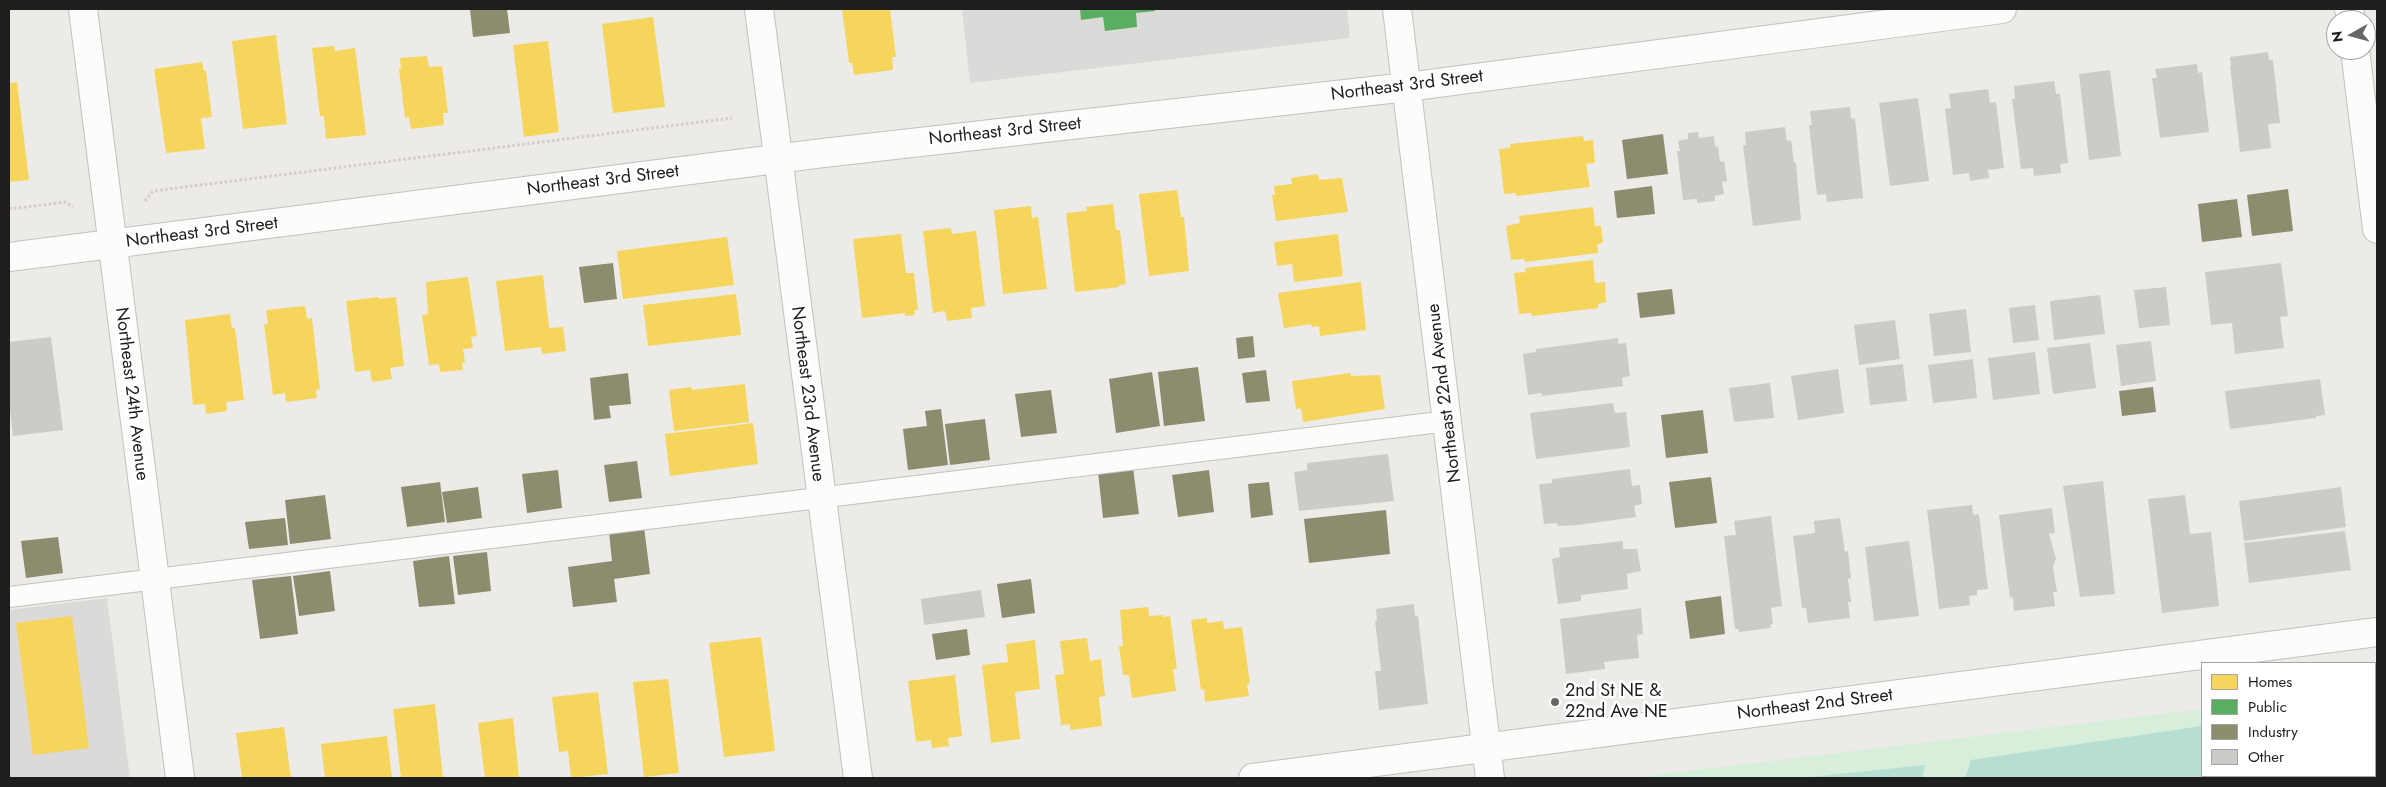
<!DOCTYPE html>
<html>
<head>
<meta charset="utf-8">
<style>
  body { margin:0 }
  #map { position:relative; width:2386px; height:787px; overflow:hidden; background:#ecebe7; font-family:Jost,sans-serif }
  canvas { display:block }
  .frame { position:absolute; inset:0; border:10px solid #1e1e1e; pointer-events:none }
  .legend { position:absolute; left:2201px; top:662px; width:175px; height:115px; box-sizing:border-box; background:#fff; border:1px solid #a5a5a5; margin:0; padding:6px 9px; list-style:none; font-size:15px; color:#1e1e1e }
  .legend li { display:flex; align-items:center; gap:10px; height:25px }
  .legend b { width:25px; border:1px solid #a5a5a5 }
  .north { position:absolute; left:2326px; top:10px; width:50px; height:50px; box-sizing:border-box; background:#fff; border:1px solid #a5a5a5; border-radius:50%; rotate:263deg; font-size:14px; font-weight:700; line-height:20px; text-align:center; color:#1e1e1e }
  .north::after { content:''; display:block; margin:auto; width:18px; height:22px; background:#666664; clip-path:polygon(50% 0,100% 100%,50% 72%,0 100%) }
</style>
</head>
<body>
<div id="map">
<canvas width="2386" height="787"></canvas>
<div class="frame"></div>
<ul class="legend">
<li><b style="height:14px;background:#f6d55c"></b>Homes</li>
<li><b style="height:14px;background:#5aae61"></b>Public</li>
<li><b style="height:14px;background:#8c8c6e"></b>Industry</li>
<li><b style="height:14px;background:#cdcbc8"></b>Other</li>
</ul>
<div class="north">N</div>
</div>
<script>
const c = document.querySelector('canvas').getContext('2d');
c.lineJoin = 'round';
function fillPath(path, color) { c.fillStyle = color; c.fill(path, 'evenodd'); }
function strokePath(path, color, width, dash) { c.strokeStyle = color; c.lineWidth = width; c.lineCap = dash ? 'butt' : 'round'; c.setLineDash(dash || []); c.stroke(path); }
function drawText(font, color, halo, rows, align = 'center') {
  c.font = font + ' Jost,sans-serif'; c.lineWidth = 5; c.setLineDash([]); c.textBaseline = 'middle'; c.strokeStyle = halo; c.fillStyle = color; for (const [text, x, y, turn = 0] of rows) {
    c.save(); c.translate(x, y); c.rotate((+turn || 0) * Math.PI / 180); c.textAlign = isNaN(turn) ? turn : align; if (halo) c.strokeText(text, 0, 0); c.fillText(text, 0, 0); c.restore();
  }
}
const residential = new Path2D(`
  M 107,598 L 130,778 L 9,778 L 9,610 Z`);
const religious = new Path2D(`
  M 962,9 L 1347,9 L 1350,38 L 970,83 Z`);
const park = new Path2D(`
  M 2375,688 L 2377,688 L 2377,778 L 1630,778 L 2202,709 L 2202,776 L 2375,776 Z`);
const pitch = new Path2D(`
  M 2202,726 L 2202,776 L 2287,776 L 2287,778 L 1965,778 L 1971,760 Z
  M 1925,765 L 1922,778 L 1801,778 Z`);
const homes = new Path2D(`
  M 842,9 L 890,9 L 896,57 L 892,57 L 893,70 L 854,75 L 852,63 L 849,63 Z
  M 653,17 L 665,107 L 613,113 L 602,24 Z
  M 276,35 L 287,124 L 243,129 L 232,41 Z
  M 548,41 L 559,132 L 524,137 L 513,45 Z
  M 334,46 L 335,51 L 355,48 L 366,135 L 326,139 L 324,116 L 320,116 L 312,48 Z
  M 427,56 L 429,67 L 442,66 L 448,113 L 443,113 L 444,125 L 411,129 L 409,117 L 405,118 L 399,69 L 401,69 L 400,58 Z
  M 202,62 L 204,71 L 206,71 L 212,117 L 201,118 L 205,149 L 166,153 L 154,69 Z
  M 17,82 L 29,180 L 9,182 L 9,83 Z
  M 1583,136 L 1584,141 L 1593,140 L 1595,163 L 1586,164 L 1590,187 L 1516,196 L 1516,193 L 1504,194 L 1499,149 L 1510,148 L 1510,144 Z
  M 1318,174 L 1319,180 L 1342,178 L 1348,212 L 1276,221 L 1272,195 L 1275,195 L 1274,186 L 1292,184 L 1291,178 Z
  M 1177,190 L 1181,217 L 1184,217 L 1189,271 L 1149,276 L 1139,194 Z
  M 1113,204 L 1116,230 L 1120,230 L 1126,284 L 1119,285 L 1119,287 L 1075,292 L 1066,213 L 1087,211 L 1086,207 Z
  M 1031,206 L 1032,218 L 1038,217 L 1047,289 L 1003,294 L 994,210 Z
  M 1593,207 L 1595,226 L 1601,226 L 1603,243 L 1597,244 L 1598,253 L 1525,262 L 1524,259 L 1511,260 L 1506,226 L 1520,223 L 1519,216 Z
  M 951,228 L 952,234 L 976,231 L 985,306 L 971,308 L 972,318 L 947,321 L 945,311 L 933,313 L 923,231 Z
  M 901,234 L 906,273 L 914,273 L 918,310 L 914,310 L 915,315 L 905,316 L 905,313 L 862,318 L 853,239 Z
  M 1338,234 L 1343,276 L 1294,282 L 1292,264 L 1277,266 L 1274,242 Z
  M 727,237 L 734,285 L 623,299 L 617,251 Z
  M 1593,260 L 1595,283 L 1605,282 L 1606,302 L 1598,304 L 1598,308 L 1532,316 L 1531,313 L 1519,314 L 1514,273 L 1526,272 L 1525,268 Z
  M 543,275 L 549,328 L 563,327 L 566,351 L 542,354 L 541,347 L 505,351 L 496,281 Z
  M 468,277 L 477,336 L 471,337 L 473,348 L 463,349 L 465,362 L 462,363 L 463,370 L 440,372 L 439,364 L 429,365 L 422,315 L 428,314 L 426,282 Z
  M 1361,282 L 1366,330 L 1320,336 L 1319,326 L 1312,327 L 1311,324 L 1284,328 L 1278,293 Z
  M 736,294 L 741,335 L 648,346 L 643,305 Z
  M 379,297 L 379,299 L 396,297 L 404,366 L 390,368 L 392,379 L 372,382 L 370,370 L 355,372 L 346,301 Z
  M 305,306 L 307,319 L 312,318 L 320,389 L 316,390 L 317,398 L 286,402 L 285,393 L 273,395 L 264,324 L 268,324 L 266,310 Z
  M 230,314 L 232,328 L 235,328 L 244,400 L 226,402 L 227,411 L 206,414 L 205,404 L 193,405 L 185,320 Z
  M 1351,373 L 1351,376 L 1380,375 L 1385,409 L 1303,422 L 1301,408 L 1296,409 L 1292,381 Z
  M 745,384 L 749,422 L 674,431 L 669,390 L 691,387 L 692,390 Z
  M 753,423 L 758,464 L 670,476 L 665,434 Z
  M 1148,607 L 1149,616 L 1163,615 L 1163,617 L 1170,616 L 1177,669 L 1173,669 L 1176,691 L 1132,698 L 1129,675 L 1123,675 L 1119,646 L 1123,646 L 1120,610 Z
  M 72,616 L 89,748 L 33,755 L 16,623 Z
  M 1207,618 L 1207,623 L 1223,621 L 1224,629 L 1242,627 L 1250,683 L 1247,684 L 1249,696 L 1205,702 L 1204,689 L 1201,690 L 1191,620 Z
  M 761,637 L 775,751 L 724,757 L 709,643 Z
  M 1087,638 L 1090,661 L 1101,659 L 1105,696 L 1099,697 L 1102,726 L 1070,730 L 1070,724 L 1061,725 L 1055,675 L 1064,674 L 1060,641 Z
  M 1035,640 L 1040,689 L 1015,692 L 1020,739 L 991,743 L 982,665 L 1008,662 L 1006,644 Z
  M 955,675 L 962,736 L 948,738 L 949,746 L 932,748 L 931,740 L 916,742 L 908,681 Z
  M 668,679 L 679,773 L 644,777 L 633,682 Z
  M 598,692 L 608,774 L 571,778 L 568,751 L 559,752 L 552,697 Z
  M 435,704 L 443,778 L 401,778 L 393,709 Z
  M 513,718 L 519,778 L 485,778 L 478,723 Z
  M 284,727 L 291,778 L 242,778 L 236,733 Z
  M 387,736 L 392,778 L 325,778 L 321,744 Z`);
const public = new Path2D(`
  M 1080,9 L 1155,9 L 1155,11 L 1136,13 L 1137,27 L 1105,31 L 1103,17 L 1081,20 Z`);
const industry = new Path2D(`
  M 470,9 L 507,9 L 510,33 L 473,37 Z
  M 1663,134 L 1668,174 L 1627,179 L 1622,140 Z
  M 1652,186 L 1655,214 L 1617,218 L 1614,191 Z
  M 2288,189 L 2293,231 L 2252,236 L 2247,195 Z
  M 2237,199 L 2242,237 L 2202,242 L 2198,204 Z
  M 613,263 L 617,299 L 584,303 L 579,267 Z
  M 1672,289 L 1675,314 L 1640,318 L 1637,293 Z
  M 1253,336 L 1255,357 L 1238,359 L 1236,338 Z
  M 1198,367 L 1205,421 L 1164,426 L 1158,372 Z
  M 1266,370 L 1270,401 L 1246,403 L 1242,373 Z
  M 1152,372 L 1160,426 L 1116,433 L 1109,379 Z
  M 628,373 L 631,404 L 609,406 L 611,418 L 594,420 L 590,378 Z
  M 2153,387 L 2156,412 L 2122,416 L 2119,391 Z
  M 1051,390 L 1057,433 L 1021,437 L 1015,394 Z
  M 941,409 L 948,465 L 908,470 L 903,429 L 927,426 L 925,411 Z
  M 1703,410 L 1708,453 L 1666,458 L 1661,415 Z
  M 985,419 L 990,460 L 950,465 L 945,424 Z
  M 637,461 L 642,498 L 609,502 L 604,465 Z
  M 1133,468 L 1139,514 L 1103,518 L 1098,472 Z
  M 558,470 L 562,508 L 527,513 L 522,474 Z
  M 1209,470 L 1214,512 L 1178,517 L 1172,475 Z
  M 1711,477 L 1717,523 L 1675,528 L 1669,482 Z
  M 440,482 L 445,522 L 407,527 L 401,487 Z
  M 1269,482 L 1273,515 L 1251,518 L 1248,484 Z
  M 478,487 L 482,518 L 447,523 L 442,492 Z
  M 325,495 L 331,539 L 290,544 L 285,500 Z
  M 1386,510 L 1390,554 L 1309,563 L 1304,519 Z
  M 285,518 L 288,545 L 249,549 L 245,522 Z
  M 644,527 L 650,574 L 614,579 L 617,602 L 573,607 L 568,567 L 612,561 L 609,532 Z
  M 58,537 L 63,573 L 26,578 L 21,541 Z
  M 487,552 L 491,591 L 458,595 L 453,556 Z
  M 449,556 L 455,604 L 419,607 L 413,561 Z
  M 330,571 L 335,611 L 299,616 L 293,576 Z
  M 291,576 L 298,634 L 260,639 L 252,580 Z
  M 1031,579 L 1035,613 L 1002,618 L 997,584 Z
  M 1721,596 L 1725,634 L 1690,639 L 1685,601 Z
  M 967,629 L 970,655 L 936,660 L 932,634 Z`);
const building = new Path2D(`
  M 2268,52 L 2269,60 L 2273,60 L 2280,123 L 2268,124 L 2271,148 L 2240,152 L 2230,66 L 2231,66 L 2230,57 Z
  M 2197,64 L 2198,73 L 2202,72 L 2209,132 L 2160,138 L 2152,78 L 2157,78 L 2155,69 Z
  M 2110,70 L 2121,156 L 2089,160 L 2079,74 Z
  M 2054,81 L 2056,94 L 2060,94 L 2068,163 L 2060,164 L 2061,173 L 2034,176 L 2033,168 L 2021,169 L 2012,99 L 2015,99 L 2014,86 Z
  M 1988,89 L 1990,103 L 1996,102 L 2004,168 L 1988,170 L 1989,178 L 1970,181 L 1969,173 L 1953,175 L 1945,109 L 1951,108 L 1949,94 Z
  M 1918,98 L 1929,181 L 1890,186 L 1879,103 Z
  M 1850,107 L 1851,119 L 1855,118 L 1863,198 L 1827,202 L 1826,194 L 1817,195 L 1809,125 L 1812,125 L 1810,111 Z
  M 1785,127 L 1787,141 L 1791,140 L 1794,163 L 1796,163 L 1801,220 L 1753,226 L 1743,145 L 1746,145 L 1745,132 Z
  M 1698,132 L 1699,138 L 1714,136 L 1715,147 L 1718,146 L 1720,162 L 1724,161 L 1727,181 L 1722,182 L 1724,194 L 1715,196 L 1715,201 L 1697,203 L 1697,199 L 1683,200 L 1677,151 L 1680,151 L 1678,141 L 1688,139 L 1688,133 Z
  M 2281,263 L 2288,316 L 2280,317 L 2284,348 L 2235,354 L 2232,323 L 2211,325 L 2205,272 Z
  M 2166,287 L 2170,325 L 2139,328 L 2134,290 Z
  M 2100,295 L 2105,334 L 2054,340 L 2050,301 Z
  M 2035,305 L 2039,340 L 2013,343 L 2009,308 Z
  M 1966,309 L 1971,352 L 1934,356 L 1929,314 Z
  M 1895,320 L 1900,359 L 1859,365 L 1854,325 Z
  M 51,337 L 63,430 L 13,436 L 9,401 L 9,342 Z
  M 1618,338 L 1618,344 L 1626,343 L 1630,376 L 1622,378 L 1623,386 L 1542,396 L 1541,393 L 1528,395 L 1523,354 L 1536,352 L 1536,349 Z
  M 2151,341 L 2156,381 L 2121,386 L 2116,345 Z
  M 2090,343 L 2096,388 L 2053,394 L 2047,348 Z
  M 2035,352 L 2040,394 L 1993,400 L 1988,358 Z
  M 1973,359 L 1977,398 L 1933,403 L 1928,365 Z
  M 1903,364 L 1907,401 L 1870,405 L 1866,368 Z
  M 1838,369 L 1844,413 L 1798,420 L 1791,376 Z
  M 2320,379 L 2325,415 L 2316,416 L 2316,418 L 2230,429 L 2225,391 Z
  M 1770,383 L 1774,418 L 1734,422 L 1729,388 Z
  M 1613,403 L 1615,413 L 1626,412 L 1630,447 L 1536,459 L 1530,413 Z
  M 1388,454 L 1394,501 L 1299,511 L 1294,472 L 1307,470 L 1307,463 Z
  M 1630,469 L 1632,486 L 1640,485 L 1642,504 L 1634,506 L 1636,517 L 1578,525 L 1558,526 L 1557,523 L 1544,524 L 1539,484 L 1552,483 L 1552,479 Z
  M 2103,481 L 2115,594 L 2080,597 L 2063,486 Z
  M 2341,487 L 2346,527 L 2244,541 L 2239,501 Z
  M 2185,495 L 2190,534 L 2211,532 L 2219,606 L 2162,613 L 2148,499 Z
  M 1972,505 L 1973,515 L 1979,514 L 1988,589 L 1977,590 L 1977,595 L 1969,596 L 1970,605 L 1939,609 L 1927,510 Z
  M 2052,508 L 2055,533 L 2049,534 L 2056,559 L 2053,567 L 2057,592 L 2053,592 L 2055,606 L 2014,611 L 2013,597 L 2010,598 L 1999,515 Z
  M 1771,516 L 1782,606 L 1771,608 L 1773,624 L 1770,625 L 1771,628 L 1739,632 L 1738,629 L 1735,629 L 1724,536 L 1736,535 L 1734,521 Z
  M 1840,518 L 1845,552 L 1848,551 L 1851,578 L 1848,579 L 1851,602 L 1848,602 L 1850,618 L 1808,623 L 1806,608 L 1802,608 L 1793,536 L 1815,533 L 1814,521 Z
  M 2345,531 L 2351,570 L 2249,583 L 2244,543 Z
  M 1623,541 L 1623,549 L 1637,549 L 1641,571 L 1627,574 L 1628,589 L 1581,595 L 1581,601 L 1558,604 L 1552,559 L 1560,557 L 1559,548 Z
  M 1909,541 L 1919,616 L 1874,621 L 1865,547 Z
  M 981,590 L 985,617 L 924,625 L 921,599 Z
  M 1414,604 L 1415,616 L 1418,616 L 1428,704 L 1379,710 L 1375,671 L 1381,671 L 1375,621 L 1377,621 L 1376,609 Z
  M 1641,608 L 1643,634 L 1637,635 L 1639,658 L 1604,662 L 1605,669 L 1566,674 L 1560,619 Z`);
const path = new Path2D(`
  M 145,201 L 153,191 L 732,118
  M 9,209 L 66,202 L 73,207`);
const service = new Path2D(`
  M 9,597 L 1448,421`);
const minor = new Path2D(`
  M 83,9 L 180,778
  M 759,9 L 858,778
  M 1397,9 L 1490,778
  M 2349,9 L 2351,20
  M 2355,50 L 2377,229
  M 9,257 L 823,153 L 1407,87 L 2002,9`);
const tertiary = new Path2D(`
  M 1253,778 L 2377,632`);
const markers = [
  [1555,702,5,"#666664"]
];
const streetNames = [
  ["Northeast 3rd Street",1407,86,-7],
  ["Northeast 3rd Street",1005,132,-6],
  ["Northeast 3rd Street",603,181,-7],
  ["Northeast 3rd Street",202,233,-7],
  ["Northeast 22nd Avenue",1445,393,-97],
  ["Northeast 24th Avenue",131,394,83],
  ["Northeast 23rd Avenue",807,394,83],
  ["Northeast 2nd Street",1815,705,-7]
];
const poiNames = [
  ["2nd St NE &",1565,692],
  ["22nd Ave NE",1565,713]
];
fillPath(residential, '#dbdad8');
fillPath(religious, '#dadad8');
fillPath(park, '#d7efda');
fillPath(pitch, '#b7ded2');
fillPath(homes, '#f6d55c');
fillPath(public, '#5aae61');
fillPath(industry, '#8c8c6e');
fillPath(building, '#cdcbc8');
strokePath(service, '#c2c1bf', 22);
strokePath(minor, '#c2c1bf', 30);
strokePath(tertiary, '#c2c1bf', 30);
strokePath(path, '#d5cbc7', 3, [2.5, 2.5]);
strokePath(service, '#fcfcfb', 20);
strokePath(minor, '#fcfcfb', 28);
strokePath(tertiary, '#fcfcfb', 28);
for (const [x, y, r, color] of markers) { const dot = new Path2D(); dot.arc(x, y, r, 0, 2 * Math.PI); c.fillStyle = color; c.fill(dot); strokePath(dot, '#fff', 2); }
drawText('18px', '#1e1e1e', '#fff', streetNames);
drawText('18px', '#1e1e1e', '#fff', poiNames, 'left');
</script>
</body>
</html>
